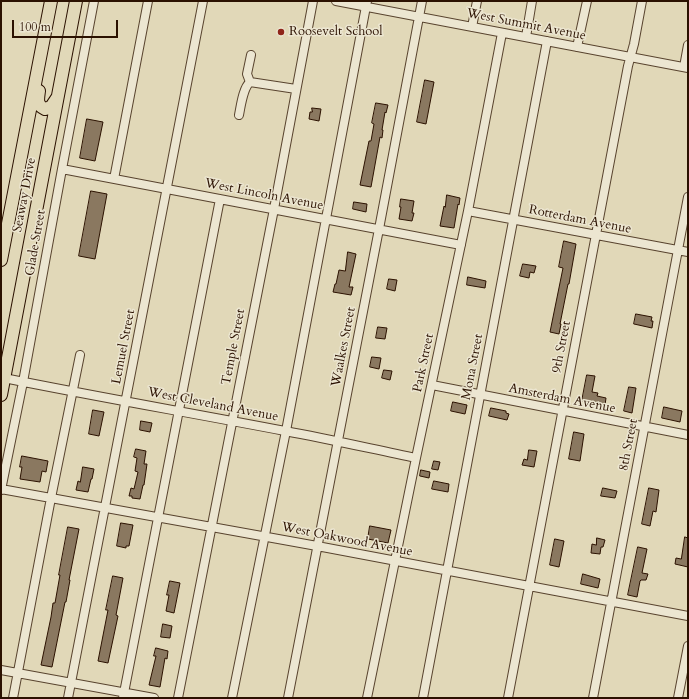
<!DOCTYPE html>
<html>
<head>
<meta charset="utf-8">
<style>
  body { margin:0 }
  #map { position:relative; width:689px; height:699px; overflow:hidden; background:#e1d8b8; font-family:Cardo,serif }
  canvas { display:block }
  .frame { position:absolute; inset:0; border:2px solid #2b1100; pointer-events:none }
  .scale { position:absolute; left:12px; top:20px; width:106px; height:18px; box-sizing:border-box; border:2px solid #2b1100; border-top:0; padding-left:5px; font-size:12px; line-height:14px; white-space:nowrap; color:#2b1100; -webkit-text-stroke:3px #ece6d1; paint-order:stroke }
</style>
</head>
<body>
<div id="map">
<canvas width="689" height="699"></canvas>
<div class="frame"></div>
<div class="scale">100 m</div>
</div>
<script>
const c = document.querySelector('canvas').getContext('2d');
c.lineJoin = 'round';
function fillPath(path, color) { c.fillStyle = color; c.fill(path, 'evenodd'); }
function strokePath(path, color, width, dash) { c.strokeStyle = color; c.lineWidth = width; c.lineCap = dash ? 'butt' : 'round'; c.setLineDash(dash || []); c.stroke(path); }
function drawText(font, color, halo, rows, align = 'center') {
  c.font = font + ' Cardo,serif'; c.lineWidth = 3; c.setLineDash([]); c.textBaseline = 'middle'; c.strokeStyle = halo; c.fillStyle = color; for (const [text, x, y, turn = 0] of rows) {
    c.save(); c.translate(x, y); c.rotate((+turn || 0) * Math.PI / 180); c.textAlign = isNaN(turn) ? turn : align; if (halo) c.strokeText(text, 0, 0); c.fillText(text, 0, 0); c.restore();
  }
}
const building = new Path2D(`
  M 425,80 L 434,82 L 426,124 L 417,122 Z
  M 376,103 L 388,105 L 386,113 L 385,112 L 382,130 L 383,130 L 382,138 L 380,137 L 371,187 L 360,185 L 369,141 L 371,141 L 374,124 L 372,123 Z
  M 312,108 L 321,109 L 319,121 L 309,119 L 310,112 L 312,112 Z
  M 87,119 L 103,122 L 95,161 L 80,158 Z
  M 91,191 L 107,194 L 95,259 L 79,256 Z
  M 447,195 L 460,198 L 459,205 L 458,204 L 454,228 L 440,226 L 444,206 L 445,207 Z
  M 401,199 L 414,201 L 412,213 L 414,213 L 412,221 L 399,219 L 401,207 L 400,207 Z
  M 354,202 L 367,204 L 366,212 L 353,209 Z
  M 564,241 L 576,244 L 569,284 L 568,284 L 560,324 L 561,324 L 559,334 L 550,332 L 563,268 L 559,267 Z
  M 348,252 L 356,254 L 349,287 L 353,287 L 351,295 L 333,292 L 335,284 L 336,284 L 339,270 L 345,271 Z
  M 523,264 L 536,266 L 534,273 L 530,272 L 529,278 L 520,276 Z
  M 468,277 L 486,281 L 485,288 L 467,285 Z
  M 389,279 L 397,280 L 395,291 L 387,289 Z
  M 636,314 L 652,317 L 651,321 L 653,321 L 652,328 L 634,324 Z
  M 378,327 L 387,328 L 385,339 L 376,338 Z
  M 372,357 L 381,358 L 379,369 L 370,367 Z
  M 384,370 L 392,371 L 390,380 L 382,378 Z
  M 587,375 L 595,376 L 592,392 L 598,393 L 597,396 L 606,398 L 605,405 L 582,401 Z
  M 629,387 L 636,388 L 632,413 L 624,411 Z
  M 453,402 L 467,405 L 465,414 L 451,411 Z
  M 664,407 L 682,411 L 680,422 L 662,418 Z
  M 491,408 L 506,411 L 506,413 L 509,414 L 507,420 L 489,416 Z
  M 93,410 L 104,412 L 99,436 L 89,434 Z
  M 141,421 L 152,423 L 150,432 L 140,430 Z
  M 574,432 L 584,434 L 580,461 L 569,459 Z
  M 136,449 L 146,451 L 144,464 L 147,464 L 144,485 L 143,485 L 140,499 L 132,498 L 132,496 L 129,496 L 131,488 L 134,489 L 138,472 L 135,471 L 137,458 L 134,457 Z
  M 529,450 L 537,451 L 534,467 L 522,465 L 524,459 L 527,460 Z
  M 22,456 L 48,461 L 46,472 L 42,471 L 40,482 L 20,479 L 22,467 L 20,467 Z
  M 434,461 L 440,462 L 438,470 L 432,469 Z
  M 83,467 L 94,469 L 92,479 L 91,479 L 88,492 L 76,490 L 78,481 L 80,482 Z
  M 421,470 L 430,472 L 429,478 L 420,476 Z
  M 434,481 L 449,484 L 448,492 L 432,489 Z
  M 603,488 L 617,491 L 615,498 L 601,496 Z
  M 649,488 L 659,490 L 656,512 L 653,511 L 650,526 L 642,524 Z
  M 121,523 L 133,525 L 129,546 L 126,546 L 126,548 L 117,546 Z
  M 370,526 L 391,530 L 388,543 L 368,539 Z
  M 68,527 L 79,529 L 69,580 L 70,580 L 66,602 L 65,602 L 52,667 L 41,665 L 51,617 L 53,603 L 55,603 L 60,575 L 59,575 Z
  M 685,537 L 688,538 L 688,567 L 675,564 L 676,558 L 681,559 Z
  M 597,538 L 605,540 L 603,547 L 601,547 L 600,554 L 591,553 L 592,544 L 596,545 Z
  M 555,539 L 564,541 L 559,567 L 550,565 Z
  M 638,547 L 647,549 L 642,573 L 648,574 L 646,580 L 641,580 L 640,581 L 637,597 L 628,595 Z
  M 583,574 L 600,579 L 598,588 L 581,584 Z
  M 113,576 L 123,578 L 116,615 L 118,616 L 108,663 L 98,661 L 108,610 L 106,610 Z
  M 170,581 L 180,583 L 174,613 L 166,611 L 169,595 L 167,595 Z
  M 163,624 L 172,626 L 170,638 L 161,637 Z
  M 156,648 L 168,651 L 167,659 L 165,658 L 160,687 L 149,685 L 156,656 L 154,656 Z`);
const minor = new Path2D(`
  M 336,1 L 688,68
  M 472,27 L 477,1
  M 526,37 L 532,1
  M 577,47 L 587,1
  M 684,67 L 688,45
  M 250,82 L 247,74 L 251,55
  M 239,115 C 241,105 243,88 250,82 L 296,89
  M 62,169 L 461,245
  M 114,179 L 148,1
  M 468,211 L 688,252
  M 4,378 C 98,397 191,413 285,431 C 329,439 372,449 416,458
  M 432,385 L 688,435
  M 1,489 L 317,546 L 688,616
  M 1,490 L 23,382 L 62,169 L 94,1
  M 1,670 L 154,698
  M 13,698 L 51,498 L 80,355
  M 68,698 L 203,1
  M 123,698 L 220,199
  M 178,698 L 274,209 L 313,1
  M 232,698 L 286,431 L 367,1
  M 288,698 L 379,229 L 422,1
  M 367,698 L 416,458 L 468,211 L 502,33
  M 423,698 L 547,41
  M 508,698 L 628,66 L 634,44 L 642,1
  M 593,698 L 688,197
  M 678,698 L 688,646`);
const highway = new Path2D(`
  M 39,91 C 38,99 36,105 45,109 L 51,107 L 57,98
  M 1,260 L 51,1
  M 1,395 L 76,1`);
const markers = [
  [281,32,4,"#8f2418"]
];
const streetNames = [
  ["West Summit Avenue",526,25,11],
  ["Seaway Drive",25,195,-79],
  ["West Lincoln Avenue",264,195,11],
  ["Rotterdam Avenue",580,220,11],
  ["Glade Street",36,243,-80],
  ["Lemuel Street",124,347,-79],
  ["Temple Street",234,347,-79],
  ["Waalkes Street",344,347,-79],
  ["9th Street",562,347,-79],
  ["Park Street",424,363,-78],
  ["Mona Street",473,367,-79],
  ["Amsterdam Avenue",562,399,11],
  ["West Cleveland Avenue",213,405,11],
  ["8th Street",629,445,-79],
  ["West Oakwood Avenue",347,540,11]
];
const poiNames = [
  ["Roosevelt School",289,32]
];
fillPath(building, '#8a7860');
strokePath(building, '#2b1100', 1);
strokePath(minor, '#58432e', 10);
strokePath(highway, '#2b1100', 14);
strokePath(minor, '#ece6d1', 8);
strokePath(highway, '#e1d8b8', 12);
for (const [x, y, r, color] of markers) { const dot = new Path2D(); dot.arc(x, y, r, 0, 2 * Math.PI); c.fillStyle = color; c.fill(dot); strokePath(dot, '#ece6d1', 1.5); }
drawText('13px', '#2b1100', '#ece6d1', streetNames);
drawText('13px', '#2b1100', '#ece6d1', poiNames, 'left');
</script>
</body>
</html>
